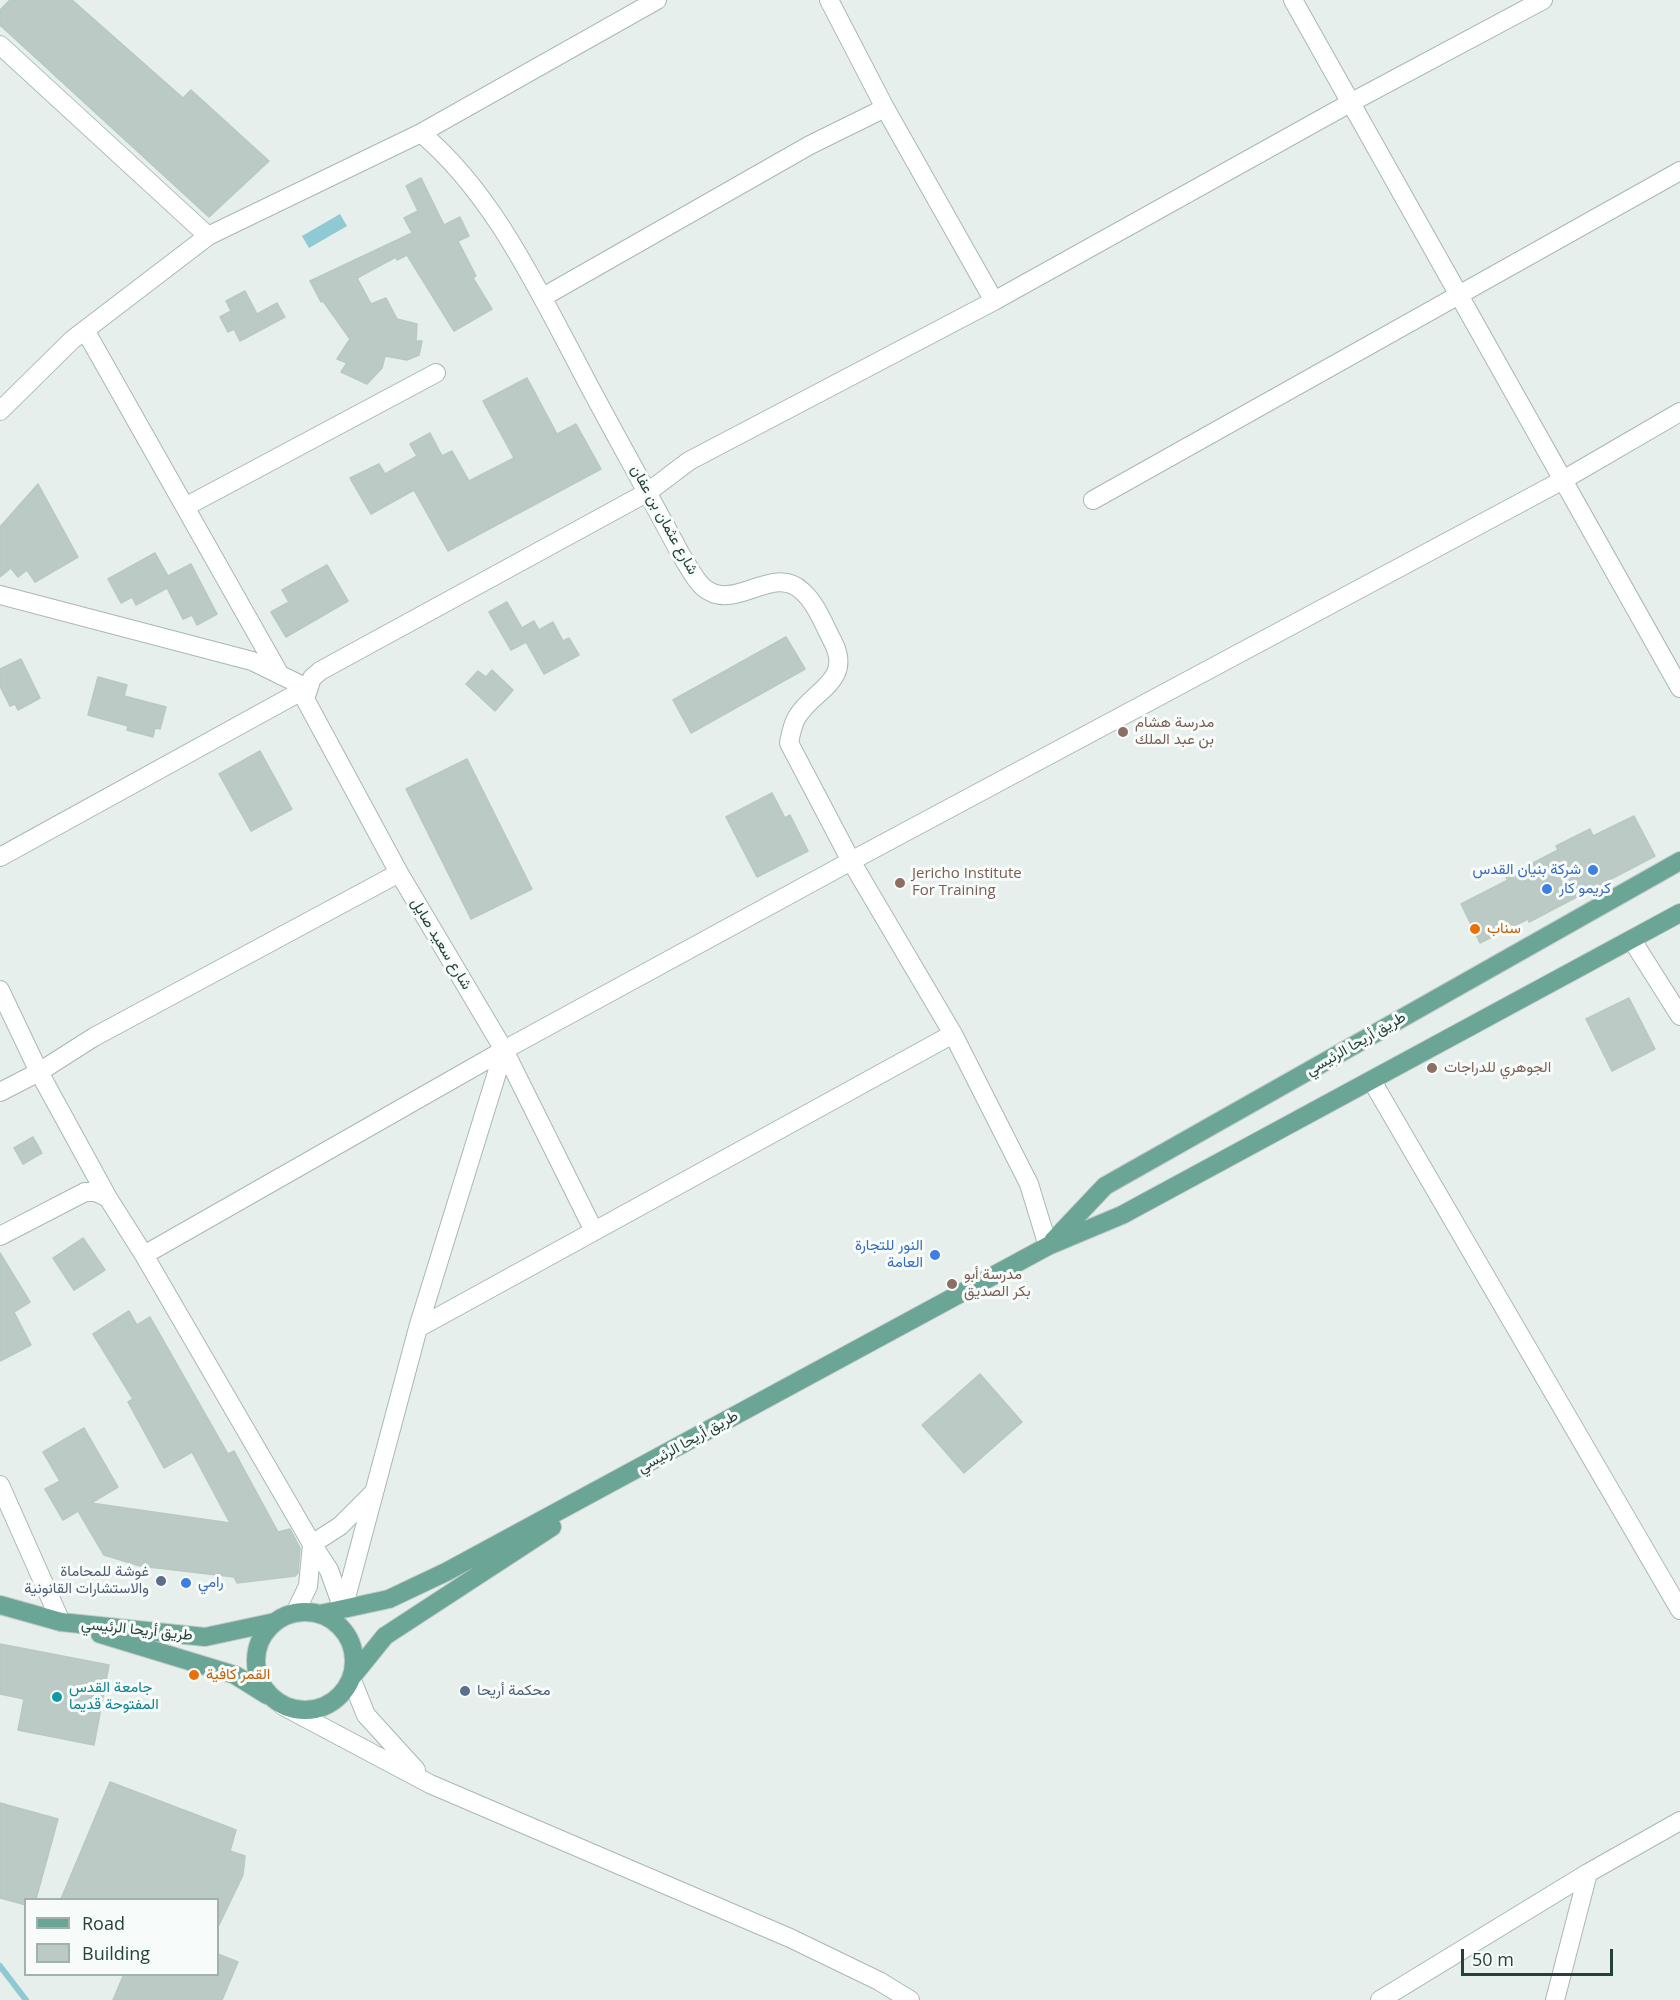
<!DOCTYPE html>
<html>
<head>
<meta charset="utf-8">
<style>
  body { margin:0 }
  #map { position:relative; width:1680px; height:2000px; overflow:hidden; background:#e6efeb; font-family:"Open Sans",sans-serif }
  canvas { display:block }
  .legend { position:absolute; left:24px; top:1898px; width:195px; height:78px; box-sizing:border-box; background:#f7fbf9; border:2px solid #a3b1ad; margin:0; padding:8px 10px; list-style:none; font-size:18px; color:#24423a }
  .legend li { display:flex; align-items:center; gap:12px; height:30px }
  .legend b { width:30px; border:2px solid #a3b1ad }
  .scale { position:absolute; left:1461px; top:1949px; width:152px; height:27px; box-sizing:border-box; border:3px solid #24423a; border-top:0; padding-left:8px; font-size:18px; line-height:21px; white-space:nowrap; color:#24423a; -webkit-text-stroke:4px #f7fbf9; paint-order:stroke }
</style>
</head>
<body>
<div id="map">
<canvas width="1680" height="2000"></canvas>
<ul class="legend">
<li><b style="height:8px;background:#6aa596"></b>Road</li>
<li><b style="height:16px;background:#bbcac4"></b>Building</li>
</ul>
<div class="scale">50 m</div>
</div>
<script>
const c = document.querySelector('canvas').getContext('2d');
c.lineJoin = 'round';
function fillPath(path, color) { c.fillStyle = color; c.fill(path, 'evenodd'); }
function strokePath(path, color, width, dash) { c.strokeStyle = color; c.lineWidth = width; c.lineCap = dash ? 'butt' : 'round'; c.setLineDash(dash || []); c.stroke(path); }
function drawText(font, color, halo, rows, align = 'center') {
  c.font = font + ' "Open Sans",Vazirmatn,sans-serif'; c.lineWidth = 6; c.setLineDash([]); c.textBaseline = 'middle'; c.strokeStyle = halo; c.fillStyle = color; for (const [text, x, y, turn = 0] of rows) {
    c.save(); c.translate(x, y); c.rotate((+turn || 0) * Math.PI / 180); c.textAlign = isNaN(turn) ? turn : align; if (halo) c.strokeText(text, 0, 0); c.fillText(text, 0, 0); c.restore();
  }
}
const water = new Path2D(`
  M 340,214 L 347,226 L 309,248 L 302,236 Z`);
const stream = new Path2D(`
  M 0,1966 L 26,2000`);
const building = new Path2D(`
  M 10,0 L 72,0 L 183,98 L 191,90 L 269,161 L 209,217 L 0,25 L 0,10 Z
  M 421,178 L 444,225 L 460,217 L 469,236 L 458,241 L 476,276 L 473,278 L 492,309 L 454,331 L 407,255 L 397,260 L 396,257 L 357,278 L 371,304 L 386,298 L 397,319 L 417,324 L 416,341 L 422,341 L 419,355 L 407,360 L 385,356 L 382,368 L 367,384 L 341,372 L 347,363 L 337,359 L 350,339 L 323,301 L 321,302 L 310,281 L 412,233 L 404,218 L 418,211 L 406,186 Z
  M 245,291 L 257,314 L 277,303 L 285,317 L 240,341 L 234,329 L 228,332 L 220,317 L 231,311 L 226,301 Z
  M 527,378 L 557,434 L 576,424 L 601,469 L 448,551 L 414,490 L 371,514 L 350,478 L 379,464 L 385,474 L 417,456 L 410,444 L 430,433 L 442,456 L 452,451 L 469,481 L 514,458 L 483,401 Z
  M 38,484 L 78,557 L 35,582 L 27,570 L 18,577 L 11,568 L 0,577 L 0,527 Z
  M 155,553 L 168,576 L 191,564 L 217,614 L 197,625 L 192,615 L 183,619 L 167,588 L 136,605 L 132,597 L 121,603 L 108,579 Z
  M 327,565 L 348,601 L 286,637 L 271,612 L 289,602 L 282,590 Z
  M 507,602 L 522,628 L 534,621 L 539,630 L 553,622 L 563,641 L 569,638 L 579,655 L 544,674 L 526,642 L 511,650 L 489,612 Z
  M 786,637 L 805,669 L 691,733 L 673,700 Z
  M 21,659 L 40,698 L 18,710 L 15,704 L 10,706 L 0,686 L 0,669 Z
  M 492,670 L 513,690 L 495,711 L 466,684 L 478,671 L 486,677 Z
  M 98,677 L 127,685 L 124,696 L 166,707 L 160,729 L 155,728 L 153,737 L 127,730 L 128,726 L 88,715 Z
  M 260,751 L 292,809 L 251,831 L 219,774 Z
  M 467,759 L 532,889 L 471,919 L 406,789 Z
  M 772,793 L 785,818 L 790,815 L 808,851 L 757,877 L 726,817 Z
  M 1634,816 L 1655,856 L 1529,922 L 1528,919 L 1480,943 L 1461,904 L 1508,880 L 1506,877 L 1558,850 L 1556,846 L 1590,829 L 1593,836 Z
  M 1629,998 L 1655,1049 L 1612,1071 L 1586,1019 Z
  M 33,1137 L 42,1153 L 23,1164 L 14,1148 Z
  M 83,1238 L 105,1270 L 74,1290 L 53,1258 Z
  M 0,1253 L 30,1302 L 14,1312 L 31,1345 L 0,1361 Z
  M 129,1311 L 137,1325 L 150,1317 L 228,1454 L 234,1451 L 278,1532 L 290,1529 L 300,1548 L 298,1573 L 295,1576 L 237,1583 L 234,1577 L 140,1566 L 104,1555 L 78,1511 L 63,1520 L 45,1489 L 60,1481 L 43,1452 L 84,1428 L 118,1487 L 91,1503 L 230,1523 L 192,1452 L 164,1468 L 128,1402 L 133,1399 L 93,1334 Z
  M 980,1374 L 1022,1422 L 964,1473 L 922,1425 Z
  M 0,1644 L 109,1665 L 94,1745 L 18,1730 L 24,1699 L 0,1694 Z
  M 110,1782 L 236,1830 L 230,1851 L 245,1856 L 243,1875 L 218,1927 L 218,1899 L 61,1899 Z
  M 0,1803 L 58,1819 L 36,1899 L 26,1899 L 26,1905 L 0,1898 Z
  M 218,1954 L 238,1962 L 222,2000 L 113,2000 L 124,1974 L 218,1974 Z`);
const minor = new Path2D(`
  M 829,0 L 885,108 L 994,301
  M 1293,0 L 1680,688
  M 0,45 L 208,236
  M 421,133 C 490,191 532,278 574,357 C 608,423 645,487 680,553 C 687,564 694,579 703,587 C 734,614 772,563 802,591 C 816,603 824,625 833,642 C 853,681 813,690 797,717 C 792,725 791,734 789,743 L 851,861 L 953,1034 L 1029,1184 L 1048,1246
  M 543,297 L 810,145 L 885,108
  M 85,330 L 280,675
  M 0,411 L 72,340 L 208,236 L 421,133 L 657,0
  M 1093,500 L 1680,171
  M 185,507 L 436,373
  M 0,595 L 252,661 L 307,688
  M 0,857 L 307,688
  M 399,873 L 305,699 L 312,678 L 320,671 L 648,492 L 689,461 L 994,301 L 1350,103 L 1543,0
  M 1632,940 L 1680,1016
  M 0,990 L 39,1072 L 108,1198
  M 504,1050 L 594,1231
  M 1372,1081 L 1680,1610
  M 0,1092 L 39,1072 L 94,1037 L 399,873 L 504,1050 L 144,1255
  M 0,1236 L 85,1192 L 96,1192 L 108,1198 L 144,1255 L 312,1544 L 308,1586 L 295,1613
  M 418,1328 L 504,1050 L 851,861 L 1563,480 L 1680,412
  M 0,1485 L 61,1622
  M 343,1609 L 418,1328 L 953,1034
  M 343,1609 L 329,1570 L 312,1544 L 340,1526 L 374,1492
  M 351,1678 L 366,1715 L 416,1770
  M 283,1706 L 430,1784 L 790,1938 L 879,1981 L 910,2000
  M 1380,2000 L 1588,1873 L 1680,1821
  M 1555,2000 L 1588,1873`);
const major = new Path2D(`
  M 1053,1241 L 1105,1186 L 1680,861
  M 0,1605 L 61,1622 L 205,1637 L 275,1622
  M256 1661a49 49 0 1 1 98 0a49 49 0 1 1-98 0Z
  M 320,1614 L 389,1599 L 446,1572 L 1048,1246 L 1122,1215 L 1680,913
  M 100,1634 L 235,1675 L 267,1695
  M 351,1678 L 385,1636 L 552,1527`);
const markers = [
  [1123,732,6,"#8d6e63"],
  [1593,870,6,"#3f7fe0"],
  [900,883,6,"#8d6e63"],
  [1547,889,6,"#3f7fe0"],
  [1475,929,6,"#e8710a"],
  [1432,1068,6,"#8d6e63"],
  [935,1255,6,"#3f7fe0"],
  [952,1284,6,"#8d6e63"],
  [161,1581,6,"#5c6f8a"],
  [186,1583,6,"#3f7fe0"],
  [194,1675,6,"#e8710a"],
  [465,1691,6,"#5c6f8a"],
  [57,1697,6,"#0f9aa8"]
];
const streetNames = [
  ["شارع عثمان بن عفان",664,520,61],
  ["شارع سعيد صايل",441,944,59],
  ["طريق أريحا الرئيسي",1356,1044,-30],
  ["طريق أريحا الرئيسي",688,1442,-29],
  ["طريق أريحا الرئيسي",137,1630,6]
];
const educationNames = [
  ["مدرسة هشام",1135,723],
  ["بن عبد الملك",1135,740],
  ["Jericho Institute",912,874],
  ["For Training",912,891],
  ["الجوهري للدراجات",1444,1068],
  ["مدرسة أبو",964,1275],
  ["بكر الصديق",964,1292]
];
const shopNames = [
  ["شركة بنيان القدس",1581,870],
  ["كريمو كار",1559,889,"left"],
  ["النور للتجارة",923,1246],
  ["العامة",923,1263],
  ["رامي",198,1583,"left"]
];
const foodNames = [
  ["سناب",1487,929],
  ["القمر كافية",206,1675]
];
const serviceNames = [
  ["غوشة للمحاماة",149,1572],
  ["والاستشارات القانونية",149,1589],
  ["محكمة أريحا",477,1691,"left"]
];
const cultureNames = [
  ["جامعة القدس",69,1688],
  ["المفتوحة قديما",69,1705]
];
fillPath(water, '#8ec9d4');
strokePath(stream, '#8ec9d4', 6);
fillPath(building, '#bbcac4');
strokePath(building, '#b8c9c2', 1.5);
strokePath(minor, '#a8b8b2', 20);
strokePath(major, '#c2cac8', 20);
strokePath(minor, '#fff', 18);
strokePath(major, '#6aa596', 18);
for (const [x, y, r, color] of markers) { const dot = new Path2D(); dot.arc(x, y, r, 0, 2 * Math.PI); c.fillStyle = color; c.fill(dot); strokePath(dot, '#f7fbf9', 2); }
drawText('15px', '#24423a', '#f7fbf9', streetNames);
drawText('15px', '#785e54', '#f7fbf9', educationNames, 'left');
drawText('15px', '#366cbe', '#f7fbf9', shopNames, 'right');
drawText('15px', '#c56008', '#f7fbf9', foodNames, 'left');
drawText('15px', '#4e5e75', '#f7fbf9', serviceNames, 'right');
drawText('15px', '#0d838f', '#f7fbf9', cultureNames, 'left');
</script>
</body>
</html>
